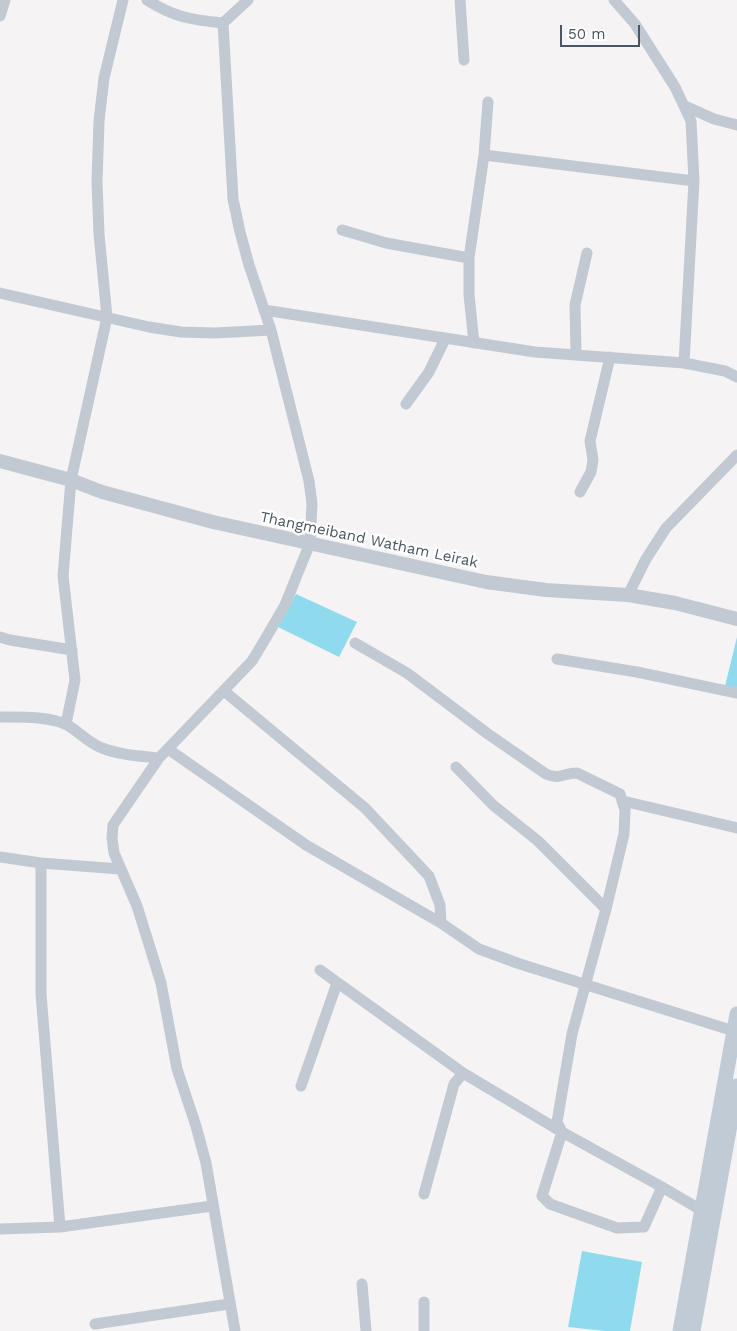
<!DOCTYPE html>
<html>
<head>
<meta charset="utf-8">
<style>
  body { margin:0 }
  #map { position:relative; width:737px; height:1331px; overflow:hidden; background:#f5f3f3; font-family:"Work Sans",sans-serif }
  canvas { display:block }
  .scale { position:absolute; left:560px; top:25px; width:80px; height:22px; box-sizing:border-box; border:2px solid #4a5661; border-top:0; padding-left:6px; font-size:15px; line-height:18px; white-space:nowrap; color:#4a5661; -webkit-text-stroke:4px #fff; paint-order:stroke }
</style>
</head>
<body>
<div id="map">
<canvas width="737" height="1331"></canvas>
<div class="scale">50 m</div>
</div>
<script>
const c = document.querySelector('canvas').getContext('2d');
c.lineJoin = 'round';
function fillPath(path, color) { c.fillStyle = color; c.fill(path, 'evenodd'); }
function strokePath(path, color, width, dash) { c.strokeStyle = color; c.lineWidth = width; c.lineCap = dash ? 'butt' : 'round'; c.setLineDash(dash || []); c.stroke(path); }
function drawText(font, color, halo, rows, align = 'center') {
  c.font = font + ' "Work Sans",sans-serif'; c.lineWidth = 5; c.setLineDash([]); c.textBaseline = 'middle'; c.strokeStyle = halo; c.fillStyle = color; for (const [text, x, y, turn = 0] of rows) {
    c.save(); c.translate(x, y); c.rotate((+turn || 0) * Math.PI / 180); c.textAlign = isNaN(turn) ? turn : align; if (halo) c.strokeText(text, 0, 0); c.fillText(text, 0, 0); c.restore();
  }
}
const water = new Path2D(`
  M 296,594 L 357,622 L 339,657 L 278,627 Z
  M 737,637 L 737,688 L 725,686 Z
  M 582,1251 L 642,1262 L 630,1331 L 605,1331 L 568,1327 Z`);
const minor = new Path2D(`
  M 147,0 C 174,17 191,20 223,23
  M 460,0 L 464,60
  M 614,0 L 635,24 L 654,54 L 675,87 L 691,121 L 694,181 L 684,363
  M 0,16 L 5,0
  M 685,106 L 714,119 L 737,125
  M 484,155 L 694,181
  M 342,230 L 386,243 L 469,258
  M 0,293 L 149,327 L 181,332 L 215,333 L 271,330
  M 264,310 L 535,352 L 684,363 L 725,371 L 737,377
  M 474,343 L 469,295 L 469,258 L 484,155 L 488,102
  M 576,354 L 575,305 L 587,253
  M 406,404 L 429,372 L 445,339
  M 580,492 L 591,472 L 593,460 L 590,441 L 610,357
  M 628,595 L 646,559 L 666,528 L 737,455
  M 0,637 L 10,640 L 72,650
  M 355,643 L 407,673 L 488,734 L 546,774 C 560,780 563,773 577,773 L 620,794 L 625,810 L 624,834 L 606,909 L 572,1034 L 557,1122 L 562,1132 L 542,1196 L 550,1204 L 617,1228 L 644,1227 L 662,1187
  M 557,659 L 637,672 L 737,693
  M 224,691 L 365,808 L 429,876 L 440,905 L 441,923
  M 0,717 C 19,717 52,716 69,726 C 80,733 89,743 102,748 C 120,755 140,756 159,758
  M 66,724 L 75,680 L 63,576 L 71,480 L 107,317 L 99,234 L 97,182 L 99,121 L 104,78 L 123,0
  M 168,749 L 306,845 L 441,923 L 479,949 L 520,964 L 737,1032
  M 456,767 L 493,805 L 538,841 L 606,909
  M 623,801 L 737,828
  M 0,857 L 41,863 L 120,869
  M 41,863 L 41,994 L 60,1227
  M 320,970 L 463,1073 L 562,1132 L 662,1187 L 701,1210
  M 301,1086 L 337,983
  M 424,1194 L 454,1084 L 463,1073
  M 0,1229 L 60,1227 L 212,1206
  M 362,1284 L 366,1331
  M 424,1302 L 424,1331
  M 95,1324 L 229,1304
  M 235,1331 L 206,1163 L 196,1126 L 177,1069 L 161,983 L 137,906 L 114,853 L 112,838 L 113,825 L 159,758 L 252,661 L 267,636 L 285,605 L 310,543 L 312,504 L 309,481 L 271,330 L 249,265 L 240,232 L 233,199 L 223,23 L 248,0`);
const tertiary = new Path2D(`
  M 0,461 L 71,480 L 102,492 L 213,522 L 486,582 L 546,590 L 628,595 L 675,603 L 737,619`);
const secondary = new Path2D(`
  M 680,1331 L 737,1014
  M 693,1331 L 737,1086`);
const streetNames = [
  ["Thangmeiband Watham Leirak",369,540,12]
];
fillPath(water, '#90daee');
strokePath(minor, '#c1cad2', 11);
strokePath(tertiary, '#c1cad2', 14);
strokePath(secondary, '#c1cbd6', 15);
drawText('15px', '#4a5661', '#fff', streetNames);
</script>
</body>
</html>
